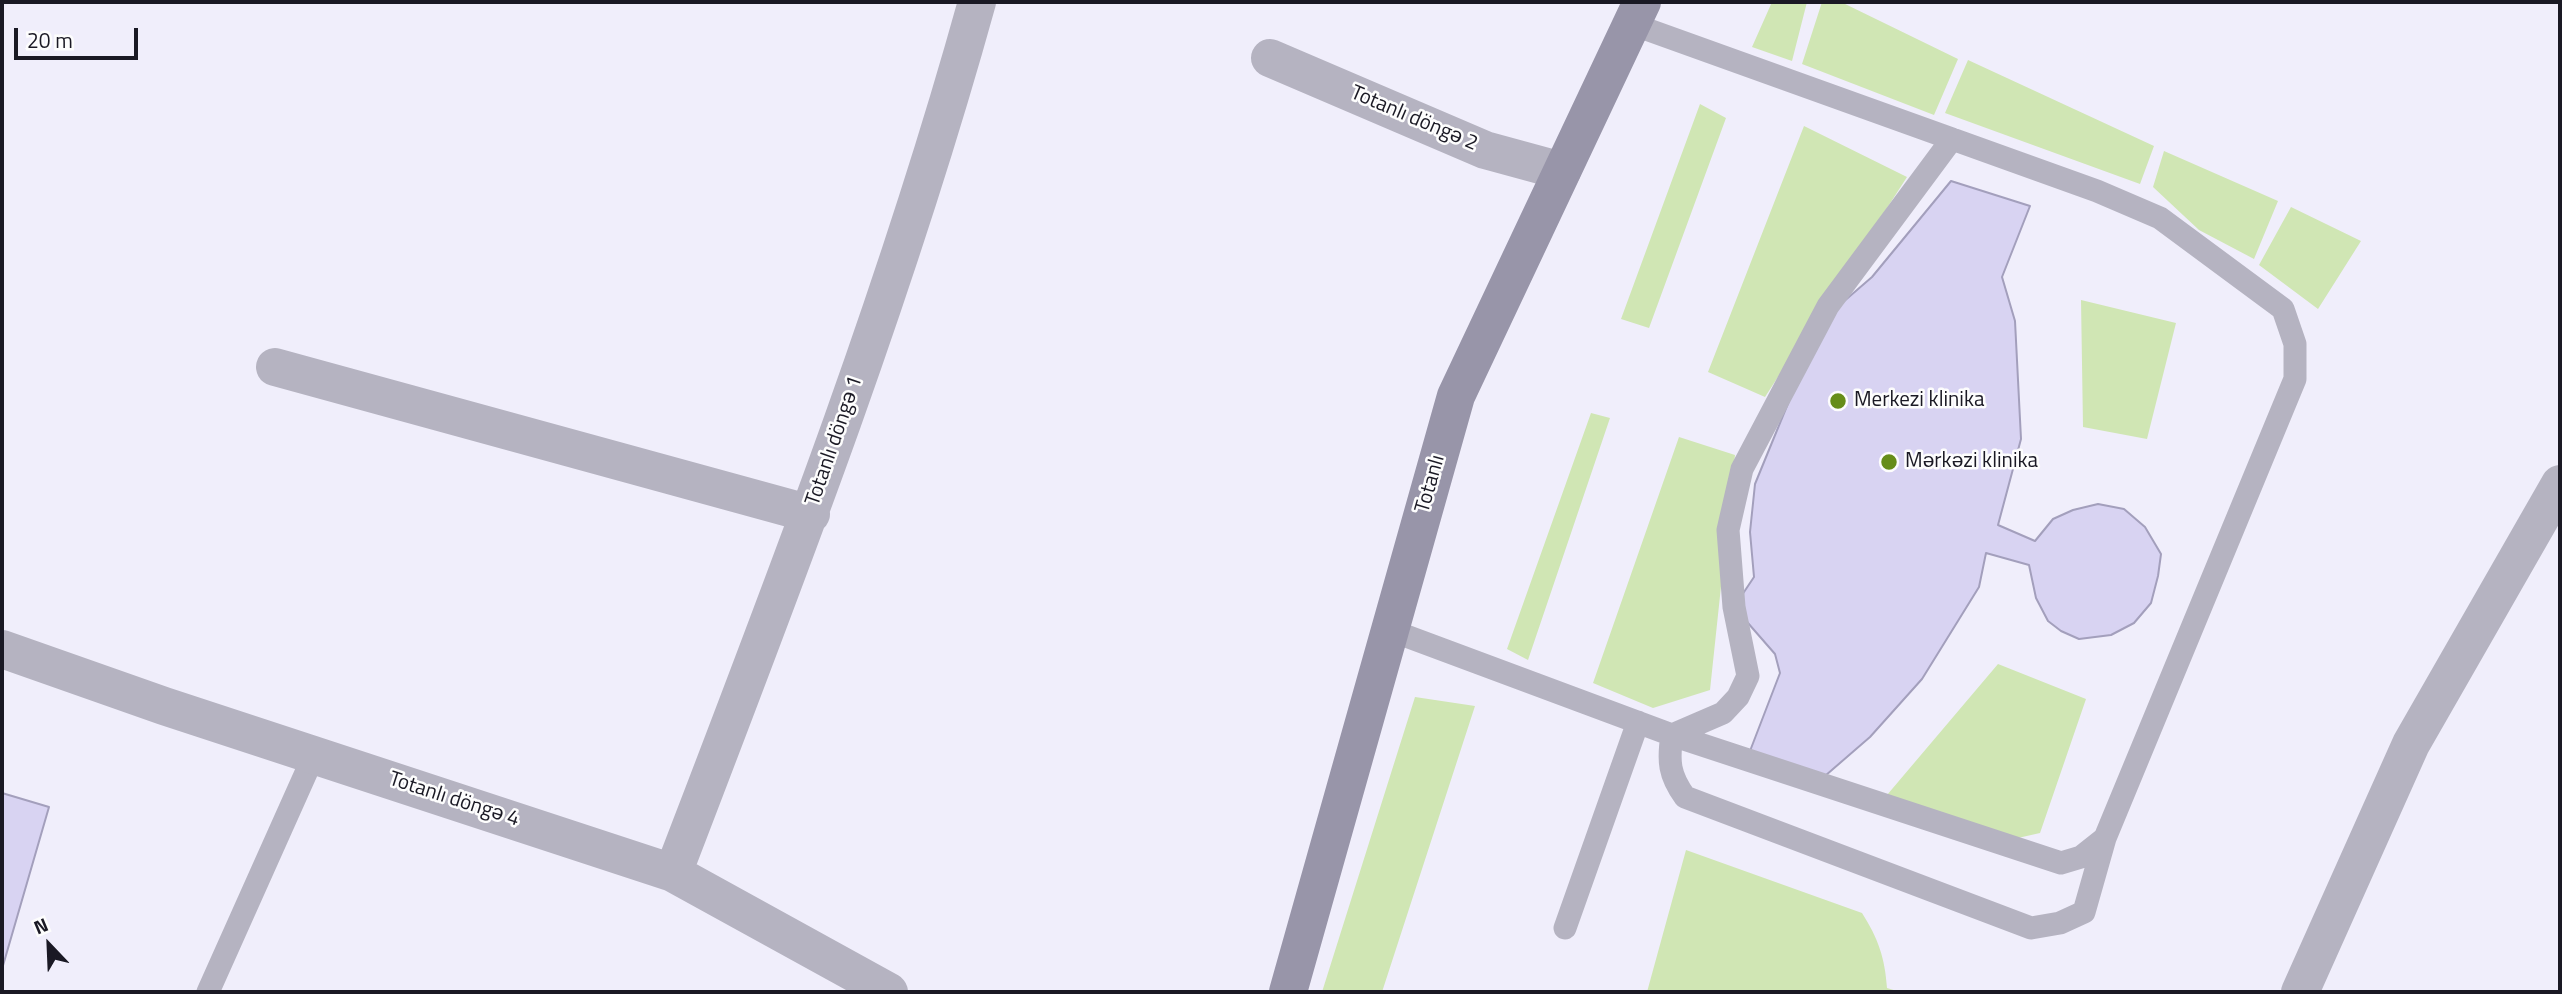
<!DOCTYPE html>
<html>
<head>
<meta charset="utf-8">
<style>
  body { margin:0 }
  #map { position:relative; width:2562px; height:994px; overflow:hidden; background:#f0eefb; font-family:"Titillium Web",sans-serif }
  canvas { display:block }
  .frame { position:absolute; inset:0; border:4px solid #1a1924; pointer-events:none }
  .north { position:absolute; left:14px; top:910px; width:70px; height:70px; -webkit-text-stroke:5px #fdfdfd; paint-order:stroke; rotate:337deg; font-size:19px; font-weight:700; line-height:28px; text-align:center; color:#1a1924 }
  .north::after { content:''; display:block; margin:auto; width:24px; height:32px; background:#1a1924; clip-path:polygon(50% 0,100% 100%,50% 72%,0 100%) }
  .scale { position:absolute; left:14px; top:28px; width:124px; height:32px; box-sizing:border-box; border:4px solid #1a1924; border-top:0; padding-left:9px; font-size:21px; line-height:24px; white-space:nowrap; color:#1a1924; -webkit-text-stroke:5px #fdfdfd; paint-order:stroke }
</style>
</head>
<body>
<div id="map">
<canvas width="2562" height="994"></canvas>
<div class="frame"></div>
<div class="north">N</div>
<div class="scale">20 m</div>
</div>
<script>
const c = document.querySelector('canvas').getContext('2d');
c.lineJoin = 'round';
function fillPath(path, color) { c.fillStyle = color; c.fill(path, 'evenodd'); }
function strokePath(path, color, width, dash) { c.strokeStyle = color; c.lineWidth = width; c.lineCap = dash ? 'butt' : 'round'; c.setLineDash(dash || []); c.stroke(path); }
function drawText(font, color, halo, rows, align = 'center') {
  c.font = font + ' "Titillium Web",sans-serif'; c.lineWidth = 5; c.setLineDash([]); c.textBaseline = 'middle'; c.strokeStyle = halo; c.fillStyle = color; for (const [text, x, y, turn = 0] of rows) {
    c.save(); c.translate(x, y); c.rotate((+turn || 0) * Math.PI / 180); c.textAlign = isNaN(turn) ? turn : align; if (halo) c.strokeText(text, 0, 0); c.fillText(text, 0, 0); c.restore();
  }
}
const green = new Path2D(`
  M 1772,2 L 1807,2 L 1792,61 L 1752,47 Z
  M 1822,2 L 1841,2 L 1958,59 L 1934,115 L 1802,64 Z
  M 1968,60 L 2154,146 L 2140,184 L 1945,113 Z
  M 1700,104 L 1726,118 L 1649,328 L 1621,319 Z
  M 1804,126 L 1907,177 L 1765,397 L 1708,372 Z
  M 2164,151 L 2278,201 L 2254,259 L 2199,230 L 2153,187 Z
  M 2291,207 L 2361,241 L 2318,309 L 2259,265 Z
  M 2081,300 L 2176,323 L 2147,439 L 2083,427 Z
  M 1591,413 L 1610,418 L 1528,660 L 1507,649 Z
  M 1679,437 L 1735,455 L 1710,690 L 1653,708 L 1593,683 Z
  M 1998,664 L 2086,699 L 2040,833 L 2009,840 L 1887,795 Z
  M 1415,697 L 1475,706 L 1382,992 L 1322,992 Z
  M 1686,850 L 1862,913 C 1878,938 1885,958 1887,988 L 1900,992 L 1647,992 Z`);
const building = new Path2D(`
  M 1951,181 L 2030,206 L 2002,277 L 2015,321 L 2021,439 L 1998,525 L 2035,541 L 2053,519 L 2073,510 L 2098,504 L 2124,509 L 2145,527 L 2161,554 L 2158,576 L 2151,603 L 2134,623 L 2111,635 L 2079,639 L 2061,631 L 2048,621 L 2036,598 L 2029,565 L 1986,553 L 1979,587 L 1922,679 L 1870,737 L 1818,782 L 1750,751 L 1780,673 L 1775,654 L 1734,607 L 1754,577 L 1750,532 L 1755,484 L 1789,401 L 1835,309 L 1872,277 Z
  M 2,793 L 49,807 L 2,969 Z`);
const service = new Path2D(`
  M 1952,139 L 1828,306 L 1742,469 L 1728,530 L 1734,607 L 1748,676 L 1738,697 L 1723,713 L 1672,735 C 1668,761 1669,775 1685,797 L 2031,928 L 2060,923 L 2084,912 L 2105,838
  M 1390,630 L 1672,735 L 2061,863 L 2081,857 L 2105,838 L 2295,379 L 2295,344 L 2283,309 L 2160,218 L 2097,191 L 1632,24
  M 1565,928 L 1638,722
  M 208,992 L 314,755`);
const minor = new Path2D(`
  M 1270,58 L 1485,150 L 1562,171
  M 275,367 L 811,514
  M 2,649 L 164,706 L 673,873 L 889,992
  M 673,873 C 783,586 895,298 977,2
  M 2300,992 L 2411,744 L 2560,484`);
const secondary = new Path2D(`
  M 1288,992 L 1456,396 L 1642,2`);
const markers = [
  [1838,401,9,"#668d19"],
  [1889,462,9,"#668d19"]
];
const streetNames = [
  ["Totanlı döngə 2",1414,119,23],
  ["Totanlı döngə 1",835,441,-71],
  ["Totanlı",1431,484,-74],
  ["Totanlı döngə 4",454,800,18]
];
const poiNames = [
  ["Merkezi klinika",1854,401],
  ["Mərkəzi klinika",1905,462]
];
fillPath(green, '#d0e6b4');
fillPath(building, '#d8d3f2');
strokePath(building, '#a39fbc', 2);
strokePath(service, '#b5b3c1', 23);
strokePath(minor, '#b5b3c1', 38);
strokePath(secondary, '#9895a9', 38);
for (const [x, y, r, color] of markers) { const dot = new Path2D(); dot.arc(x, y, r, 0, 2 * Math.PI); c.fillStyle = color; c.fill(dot); strokePath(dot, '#fdfdfd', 2.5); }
drawText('21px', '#1a1924', '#fdfdfd', streetNames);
drawText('21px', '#1a1924', '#fdfdfd', poiNames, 'left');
</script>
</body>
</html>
